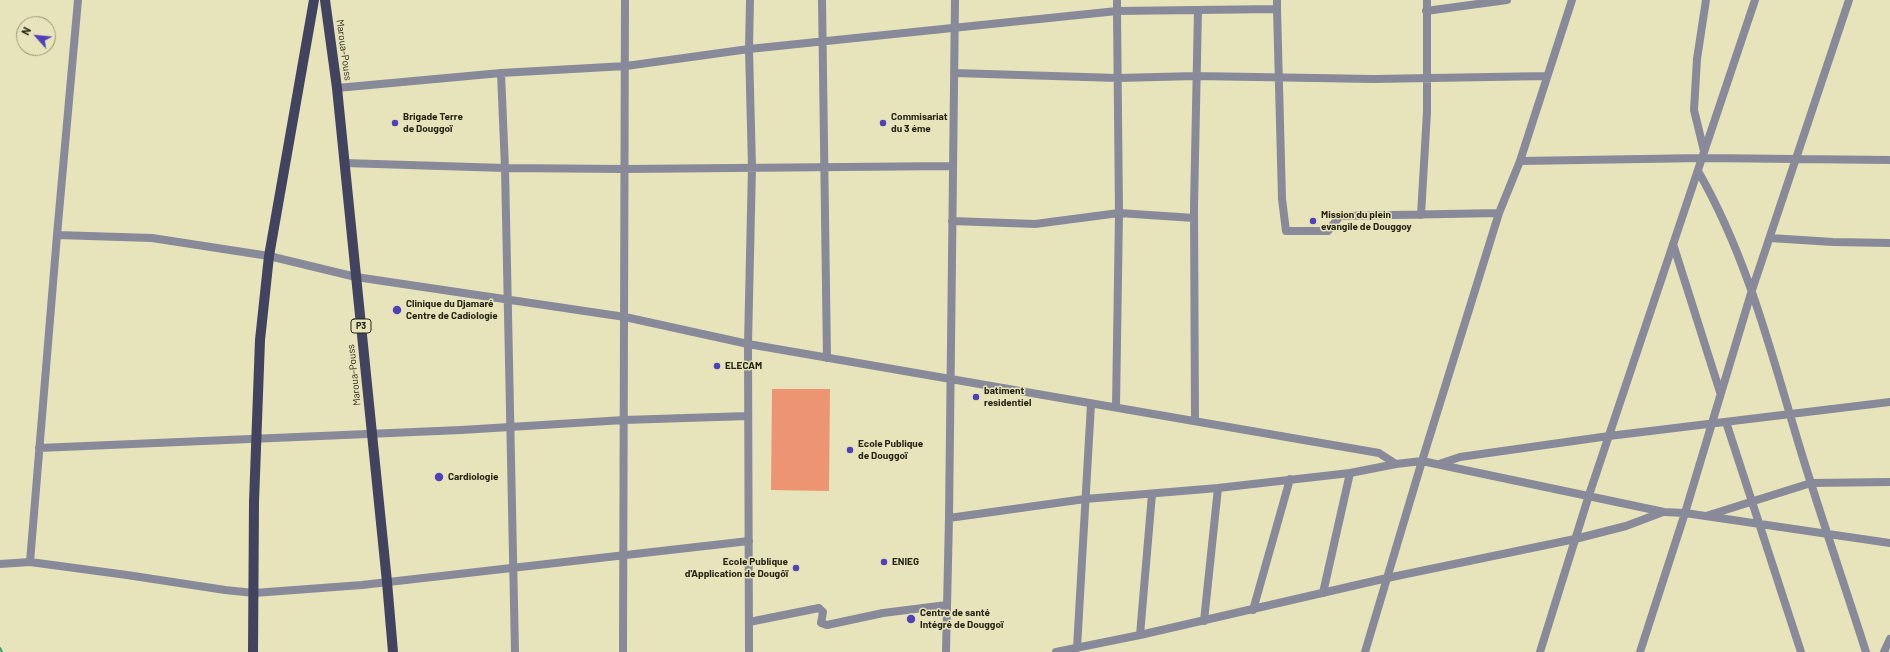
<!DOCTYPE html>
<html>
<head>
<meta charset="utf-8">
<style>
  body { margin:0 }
  #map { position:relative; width:1890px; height:652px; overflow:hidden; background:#e7e3bb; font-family:Barlow,sans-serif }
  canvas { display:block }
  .north { position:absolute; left:16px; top:16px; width:40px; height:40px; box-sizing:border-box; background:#e7e3bb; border:1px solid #9a9779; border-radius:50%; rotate:297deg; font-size:11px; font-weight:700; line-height:16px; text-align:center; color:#272516 }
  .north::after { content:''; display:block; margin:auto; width:14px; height:18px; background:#4f41b8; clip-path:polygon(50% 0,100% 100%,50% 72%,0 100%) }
</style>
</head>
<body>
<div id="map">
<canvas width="1890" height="652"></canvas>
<div class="north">N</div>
</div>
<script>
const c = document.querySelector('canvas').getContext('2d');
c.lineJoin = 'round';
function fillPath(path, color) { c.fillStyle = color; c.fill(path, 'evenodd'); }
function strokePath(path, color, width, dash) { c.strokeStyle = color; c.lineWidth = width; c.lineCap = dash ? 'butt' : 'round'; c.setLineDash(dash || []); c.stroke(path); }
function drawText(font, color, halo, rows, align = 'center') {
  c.font = font + ' Barlow,sans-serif'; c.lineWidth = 3; c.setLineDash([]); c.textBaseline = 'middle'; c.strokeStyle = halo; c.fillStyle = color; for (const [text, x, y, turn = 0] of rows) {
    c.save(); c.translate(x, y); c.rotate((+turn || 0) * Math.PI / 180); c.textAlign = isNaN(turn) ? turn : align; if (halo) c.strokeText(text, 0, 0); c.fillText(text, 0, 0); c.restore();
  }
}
const green = new Path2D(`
  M 772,389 L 830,389 L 829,491 L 771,490 Z`);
const stream = new Path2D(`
  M 0,648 L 2,652`);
const minor = new Path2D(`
  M 822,0 L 827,358
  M 1277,9 L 1282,199 L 1286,231 L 1328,231 L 1340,216 L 1499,213
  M 1426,11 L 1507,0
  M 501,73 L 505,168 L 515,652
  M 954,73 L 1118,78 L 1196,76 L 1374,79 L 1547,76
  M 337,88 L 501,73 L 626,66 L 749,49 L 1117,11 L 1117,0
  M 1704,151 L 1694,110 L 1697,59 L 1706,0
  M 1520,161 L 1702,158 L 1890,160
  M 344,163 L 505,168 L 625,169 L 952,166
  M 1698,171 C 1747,256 1771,352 1799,445 C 1820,514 1844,583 1866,652
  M 1421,215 L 1427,112 L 1427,0
  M 952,221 L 1035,224 L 1119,213 L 1194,218
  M 57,235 L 78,0
  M 1770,238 L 1833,242 L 1890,243
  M 1673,244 L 1720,392
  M 1116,407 L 1119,213 L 1117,11 L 1277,9 L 1277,0
  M 1195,421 L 1194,207 L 1198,10
  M 1726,422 L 1801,652
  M 39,448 L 461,430 L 624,420 L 748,416
  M 1439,464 L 1460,457 L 1609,436 L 1890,402
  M 1706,516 L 1811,483 L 1890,482
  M 949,518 L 1085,499 L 1218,488 L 1350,473 L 1396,464 L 1422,461 L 1664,512 L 1685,513 L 1890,543
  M 30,562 L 57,235 L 152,238 L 269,256 L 356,277 L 625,317 L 748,344 L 1379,453 L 1396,464
  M 0,564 L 30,562 L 127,575 L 225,590 L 254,593 L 362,585 L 749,541
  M 1323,593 L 1350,473
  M 1253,610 L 1290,479
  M 1204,621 L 1218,488
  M 749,622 L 819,608 L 823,612 L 821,623 L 827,625 L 883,613 L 947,605
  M 1140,635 L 1152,494
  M 1077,648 L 1091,404
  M 623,652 L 625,0
  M 749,652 L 748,344 L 752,167 L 749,49 L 750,0
  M 946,652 L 949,518 L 955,0
  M 1056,652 L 1140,635 L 1387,578 L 1575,539 L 1626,526 L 1663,512
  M 1365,652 L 1422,461 L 1499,213 L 1520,161 L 1572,0
  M 1540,652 L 1589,495 L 1755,0
  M 1640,652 L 1685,513 L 1752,290 L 1849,0
  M 1884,652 L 1890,639`);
const major = new Path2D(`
  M 325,0 L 337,88 L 387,582 L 393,652
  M 253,652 L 254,502 L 260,340 L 269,256 L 314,0`);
const markers = [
  [395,123,4,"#4f41b8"],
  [883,123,4,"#4f41b8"],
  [1313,221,4,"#4f41b8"],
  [397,310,5,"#4f41b8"],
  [717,366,4,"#4f41b8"],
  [976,397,4,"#4f41b8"],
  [850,450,4,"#4f41b8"],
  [439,477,5,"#4f41b8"],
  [884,562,4,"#4f41b8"],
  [796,568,4,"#4f41b8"],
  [911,619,5,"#4f41b8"]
];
const shields = [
  [361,326,20]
];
const shieldNames = [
  ["P3",361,326]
];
const streetNames = [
  ["Maroua-Pouss",344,50,82],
  ["Maroua-Pouss",354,375,-96]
];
const poiNames = [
  ["Brigade Terre",403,117],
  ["de Douggoï",403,129],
  ["Commisariat",891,117],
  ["du 3 éme",891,129],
  ["Mission du plein",1321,215],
  ["evangile de Douggoy",1321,227],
  ["Clinique du Djamaré",406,304],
  ["Centre de Cadiologie",406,316],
  ["ELECAM",725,366],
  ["batiment",984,391],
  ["residentiel",984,403],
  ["Ecole Publique",858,444],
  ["de Douggoï",858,456],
  ["Cardiologie",448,477],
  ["Ecole Publique",788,562,"right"],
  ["d'Application de Dougôï",788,574,"right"],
  ["ENIEG",892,562],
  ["Centre de santé",920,613],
  ["Intégré de Douggoï",920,625]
];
fillPath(green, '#ed9572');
strokePath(stream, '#329e72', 2);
strokePath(minor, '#888a99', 8);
strokePath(major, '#42435e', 10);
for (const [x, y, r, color] of markers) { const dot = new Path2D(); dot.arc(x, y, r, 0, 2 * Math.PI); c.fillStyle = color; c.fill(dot); strokePath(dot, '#e7e3bb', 1.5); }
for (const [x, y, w] of shields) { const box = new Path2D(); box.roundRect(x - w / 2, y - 7, w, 14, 3); c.fillStyle = '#e7e3bb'; c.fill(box); strokePath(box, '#272516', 1); }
drawText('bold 9px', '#272516', null, shieldNames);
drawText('10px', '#272516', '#e7e3bb', streetNames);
drawText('bold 10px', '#272516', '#e7e3bb', poiNames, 'left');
</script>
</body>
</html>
